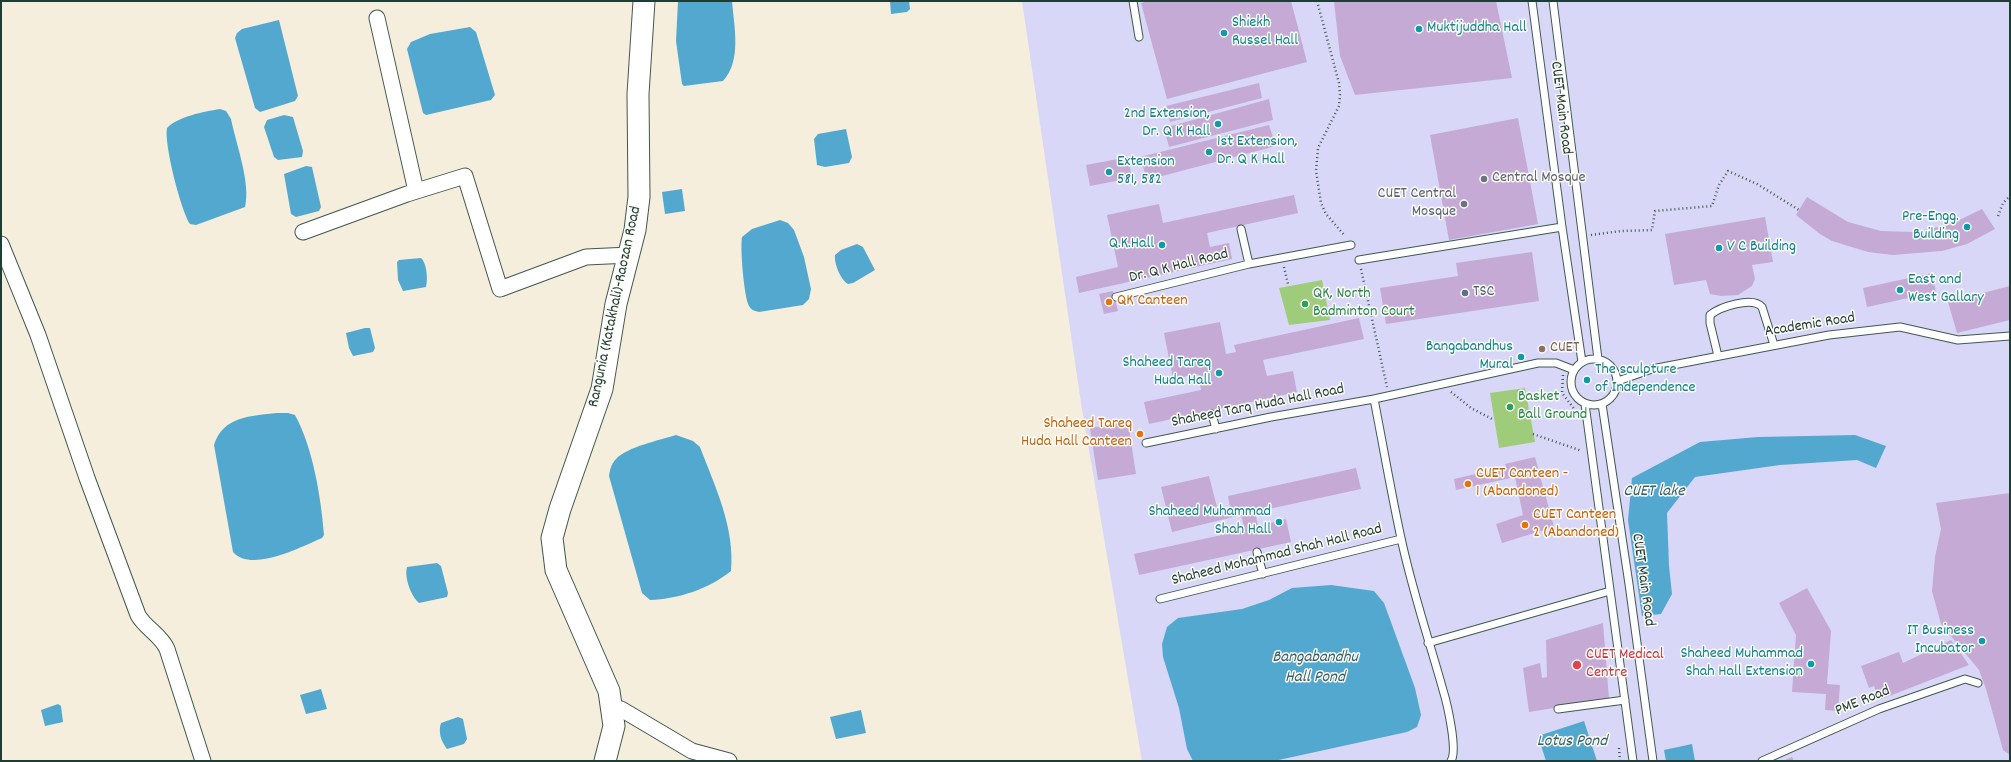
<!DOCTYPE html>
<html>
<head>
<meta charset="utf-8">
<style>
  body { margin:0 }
  #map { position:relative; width:2011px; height:762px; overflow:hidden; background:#f5eedc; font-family:Dekko,sans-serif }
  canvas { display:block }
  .frame { position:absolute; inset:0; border:2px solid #1f3d34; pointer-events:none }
</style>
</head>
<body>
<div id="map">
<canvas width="2011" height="762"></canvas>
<div class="frame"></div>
</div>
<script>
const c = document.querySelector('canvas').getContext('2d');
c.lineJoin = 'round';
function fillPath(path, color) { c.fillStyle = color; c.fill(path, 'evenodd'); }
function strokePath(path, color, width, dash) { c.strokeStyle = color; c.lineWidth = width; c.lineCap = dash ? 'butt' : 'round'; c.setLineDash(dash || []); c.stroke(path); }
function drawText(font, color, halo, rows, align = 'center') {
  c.font = font + ' Dekko,sans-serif'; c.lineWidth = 3; c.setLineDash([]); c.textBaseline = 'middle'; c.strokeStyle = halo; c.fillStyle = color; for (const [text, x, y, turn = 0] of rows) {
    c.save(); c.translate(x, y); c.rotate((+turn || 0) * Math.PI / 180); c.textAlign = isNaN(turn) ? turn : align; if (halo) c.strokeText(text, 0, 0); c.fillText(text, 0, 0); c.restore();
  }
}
const built = new Path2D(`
  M 1022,1 L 2010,1 L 2010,761 L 1142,761 L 1081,403 Z`);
const green = new Path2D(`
  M 1322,280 L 1330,320 L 1289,325 L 1279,288 Z
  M 1525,388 L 1535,442 L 1499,448 L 1490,393 Z`);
const water = new Path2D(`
  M 678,1 L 732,1 C 734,26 742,61 723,81 L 684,86 L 682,84 L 676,41 Z
  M 890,1 L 909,1 L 910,9 L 907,12 L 891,14 Z
  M 279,20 L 298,96 L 295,101 L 260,112 L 255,108 L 235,38 L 237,33 L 242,29 Z
  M 470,27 L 476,32 L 495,95 L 491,100 L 426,115 L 423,113 L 407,49 L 411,42 L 430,34 Z
  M 220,109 L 226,111 L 231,119 C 236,144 251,183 245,207 L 196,225 L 190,224 C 181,210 164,145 167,128 C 179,116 203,112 220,109 Z
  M 284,115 L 293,117 L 303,151 L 302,157 L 278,160 L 274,157 L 264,127 L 267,120 Z
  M 846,129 L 852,157 L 849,163 L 825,167 L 817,165 L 814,139 L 818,134 Z
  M 306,166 L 312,167 L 321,207 L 319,211 L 296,217 L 291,214 L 284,174 Z
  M 682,189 L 685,211 L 665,214 L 662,192 Z
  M 780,220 L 788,223 L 794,230 L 804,257 L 811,289 L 809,299 L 803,305 L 759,312 C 755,311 751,310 749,306 C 744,297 740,248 742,237 L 752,229 Z
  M 857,244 L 863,247 L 875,270 L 853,283 L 848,284 C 840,279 834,263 835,255 L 841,250 Z
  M 421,258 C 427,263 428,280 426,287 L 403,291 L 398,280 L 397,262 L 399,260 Z
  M 365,328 L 370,328 L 375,348 L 373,352 L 353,356 L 349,348 L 346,333 Z
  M 277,413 L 288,413 L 295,415 C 313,448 321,497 324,535 L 322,538 C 301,547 251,573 233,552 L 214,445 C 223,416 251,416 277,413 Z
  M 676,435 L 693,441 L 700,447 C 715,487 735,527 731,571 C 709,589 678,599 650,600 L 642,593 L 609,476 C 610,470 611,464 616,459 C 627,447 660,440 676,435 Z
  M 1855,435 L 1886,446 L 1876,468 L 1857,460 L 1780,465 L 1695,477 L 1667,513 L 1669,566 L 1672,594 L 1661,614 L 1642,616 L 1628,520 L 1632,478 L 1700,442 L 1758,437 Z
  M 437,563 L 441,566 L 448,593 L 447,597 L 419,603 C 411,596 404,577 407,567 Z
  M 1331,585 L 1374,591 L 1384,603 L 1415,688 L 1421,715 L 1417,727 L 1407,732 L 1274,761 L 1193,761 L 1187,749 L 1179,708 L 1163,657 L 1162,644 L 1167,627 L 1178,618 L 1242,609 L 1269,600 L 1292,588 Z
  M 321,689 L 327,709 L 306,714 L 300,695 Z
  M 58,704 L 61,706 L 63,722 L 45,726 L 41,710 Z
  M 861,710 L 866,733 L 836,739 L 830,717 Z
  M 458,717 L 463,719 L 467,739 L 464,744 L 447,749 C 441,741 438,732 441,723 Z
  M 1584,721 L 1597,761 L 1546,761 L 1538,736 Z
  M 1692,744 L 1695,761 L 1666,761 L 1664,750 Z`);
const building = new Path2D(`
  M 1149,1 L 1291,1 L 1307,62 L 1167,99 L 1141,3 Z
  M 1334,1 L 1496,1 L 1512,78 L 1355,95 L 1340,56 Z
  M 1259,83 L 1262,98 L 1170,122 L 1166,106 Z
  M 1269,99 L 1273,120 L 1169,147 L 1164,128 Z
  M 1518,118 L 1538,224 L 1449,240 L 1430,135 Z
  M 1269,125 L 1276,146 L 1147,180 L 1140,157 Z
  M 1128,157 L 1132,178 L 1090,186 L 1086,165 Z
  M 1294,195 L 1298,213 L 1207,233 L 1210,247 L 1229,243 L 1232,259 L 1079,293 L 1076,277 L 1118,267 L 1107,215 L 1159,204 L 1163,223 Z
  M 1807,197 L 1848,222 L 1881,231 L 1913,232 L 1949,225 L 1982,209 L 1995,229 L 1967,244 L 1942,251 L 1893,255 L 1868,252 L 1832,241 L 1820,234 L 1796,215 Z
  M 1765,217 L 1773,262 L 1752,265 L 1755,279 L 1752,286 L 1738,295 L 1721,296 L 1710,294 L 1706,280 L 1674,285 L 1665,234 Z
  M 1532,252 L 1539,301 L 1386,324 L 1380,288 L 1458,276 L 1456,263 Z
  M 1932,273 L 1936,292 L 1867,307 L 1863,288 Z
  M 2010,286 L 2010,320 L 1957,333 L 1948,302 Z
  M 1113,291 L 1118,311 L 1104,314 L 1099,294 Z
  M 1359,318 L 1364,339 L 1263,360 L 1267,376 L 1293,371 L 1297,392 L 1149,424 L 1144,402 L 1201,390 L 1198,374 L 1173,379 L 1164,333 L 1220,322 L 1226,354 L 1236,352 L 1234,345 Z
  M 1128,422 L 1136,474 L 1098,480 L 1090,428 Z
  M 1535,457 L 1554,527 L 1502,543 L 1496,524 L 1523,515 L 1515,477 L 1456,490 L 1454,479 L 1506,467 L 1505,464 Z
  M 1356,468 L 1361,489 L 1255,512 L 1258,526 L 1286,519 L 1291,542 L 1139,575 L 1134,554 L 1245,530 L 1241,515 L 1172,532 L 1161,487 L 1209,476 L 1218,511 L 1230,508 L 1228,496 Z
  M 2010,493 L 2010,755 L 2003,750 L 1986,689 L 1979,670 L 1941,624 L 1932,591 L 1935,557 L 1941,529 L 1936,503 Z
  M 1807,588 L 1831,631 L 1827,684 L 1840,685 L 1838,711 L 1825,710 L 1826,694 L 1792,692 L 1796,635 L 1779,603 Z
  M 1603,623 L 1609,699 L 1529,712 L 1523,668 L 1540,663 L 1542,678 L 1547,677 L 1546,640 Z
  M 1951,640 L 1969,665 L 1879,700 L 1874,686 L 1869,688 L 1861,666 L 1899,652 L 1903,663 Z
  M 1792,757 L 1794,761 L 1783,761 Z`);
const path = new Path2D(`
  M 1317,1 L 1339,83 L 1340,95 L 1339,106 L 1318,148 L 1316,171 L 1321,203 L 1326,214 L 1345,236
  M 1998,216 L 2003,203 L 2010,196
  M 1591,235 L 1621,231 L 1652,230 L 1655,211 L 1712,206 L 1719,185 L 1728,171 L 1757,184 L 1799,210
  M 1284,267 L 1288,284
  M 1361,269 L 1387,387
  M 1563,375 L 1562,393 L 1575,410
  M 1451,392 L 1471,408 L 1494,420
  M 1612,401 L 1619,391
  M 1533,434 L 1582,451
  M 1619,748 L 1620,761`);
const lane = new Path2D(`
  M 1133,1 L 1139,37
  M 1532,1 L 1562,227 L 1582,362
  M 1553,1 L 1598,359
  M 1241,229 L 1249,264
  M 1359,260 L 1562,227
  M 1116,297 L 1249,264 L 1351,245
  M 1718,356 L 1710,323 L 1710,315 C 1720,307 1752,296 1762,307 L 1774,345
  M1571 382a23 23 0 1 1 46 0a23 23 0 1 1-46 0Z
  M 1618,381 L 1652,369 L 1829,335 L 1900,327 L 1958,340 L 2010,336
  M 1585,404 L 1633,761
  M 1602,404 L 1629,584 L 1653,761
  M 1212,414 L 1216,429
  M 1146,443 L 1271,417 L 1374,399
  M 1257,552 L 1263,574
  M 1160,599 L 1401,539
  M 1428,643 L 1610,591
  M 1558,709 L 1625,700
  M 1451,761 C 1458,750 1447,703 1443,690 C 1429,640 1412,590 1401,538 C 1391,492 1383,445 1374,399 L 1538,363 L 1556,363 L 1574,370
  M 1762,761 L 1879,709 L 1965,679 L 1978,683`);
const street = new Path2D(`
  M 377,18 L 416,191
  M 303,232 L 407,194 L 465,176 L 500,289 L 586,257 L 630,255
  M 1,244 L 38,335 L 87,478 L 138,615 C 145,628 161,635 167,649 L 203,761
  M 613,708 L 621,709 L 692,751 L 729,761`);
const secondary = new Path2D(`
  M 605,761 L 614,726 L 609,691 L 556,570 L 552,538 L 560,509 L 602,389 L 616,304 L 635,230 L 639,197 L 638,94 L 644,1`);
const markers = [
  [1419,29,4,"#0f9aa8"],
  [1224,33,4,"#0f9aa8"],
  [1218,124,4,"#0f9aa8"],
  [1209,152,4,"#0f9aa8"],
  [1109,172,4,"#0f9aa8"],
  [1484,179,4,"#6b7280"],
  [1464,204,4,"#6b7280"],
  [1967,227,4,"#0f9aa8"],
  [1162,245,4,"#0f9aa8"],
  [1719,248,4,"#0f9aa8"],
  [1900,290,4,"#0f9aa8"],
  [1465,293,4,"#5c6f8a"],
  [1109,302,4,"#e8710a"],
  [1305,304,4,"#2e9e5b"],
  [1542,349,4,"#8d6e63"],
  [1521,357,4,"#0f9aa8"],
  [1219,373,4,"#0f9aa8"],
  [1587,380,4,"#0f9aa8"],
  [1510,407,4,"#2e9e5b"],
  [1140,434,4,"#e8710a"],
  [1468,484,4,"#e8710a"],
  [1279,522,4,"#0f9aa8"],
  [1525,525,4,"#e8710a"],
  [1982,641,4,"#0f9aa8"],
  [1811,664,4,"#0f9aa8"],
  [1577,665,5,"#e0444e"]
];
const cultureNames = [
  ["Shiekh",1232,24,"left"],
  ["Russel Hall",1232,42,"left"],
  ["Muktijuddha Hall",1427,29,"left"],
  ["2nd Extension,",1210,115],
  ["Dr. Q K Hall",1210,133],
  ["1st Extension,",1217,143,"left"],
  ["Dr. Q K Hall",1217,161,"left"],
  ["Extension",1117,163,"left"],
  ["581, 582",1117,181,"left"],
  ["Pre-Engg.",1959,218],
  ["Building",1959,236],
  ["Q.K.Hall",1154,245],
  ["V C Building",1727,248,"left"],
  ["East and",1908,281,"left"],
  ["West Gallary",1908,299,"left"],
  ["Bangabandhus",1513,348],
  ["Mural",1513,366],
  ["Shaheed Tareq",1211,364],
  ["Huda Hall",1211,382],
  ["The sculpture",1595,371,"left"],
  ["of Independence",1595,389,"left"],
  ["Shaheed Muhammad",1271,513],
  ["Shah Hall",1271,531],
  ["IT Business",1974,632],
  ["Incubator",1974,650],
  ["Shaheed Muhammad",1803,655],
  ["Shah Hall Extension",1803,673]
];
const streetNames = [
  ["CUET Main Road",1560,108,83],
  ["Dr. Q K Hall Road",1179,267,-14],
  ["Rangunia (Katakhali)-Raozan Road",616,307,-78],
  ["Academic Road",1810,326,-9],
  ["Shaheed Tarq Huda Hall Road",1258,407,-11],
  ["Shaheed Mohammad Shah Hall Road",1277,556,-14],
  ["CUET Main Road",1642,580,82],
  ["PME Road",1863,702,-22]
];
const worshipNames = [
  ["Central Mosque",1492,179],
  ["CUET Central",1456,195,"right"],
  ["Mosque",1456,213,"right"]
];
const serviceNames = [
  ["TSC",1473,293]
];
const leisureNames = [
  ["QK, North",1313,295],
  ["Badminton Court",1313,313],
  ["Basket",1518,398],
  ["Ball Ground",1518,416]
];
const foodNames = [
  ["QK Canteen",1117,302],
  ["Shaheed Tareq",1132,425,"right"],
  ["Huda Hall Canteen",1132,443,"right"],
  ["CUET Canteen -",1476,475],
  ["1 (Abandoned)",1476,493],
  ["CUET Canteen",1533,516],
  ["2 (Abandoned)",1533,534]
];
const educationNames = [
  ["CUET",1550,349]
];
const healthNames = [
  ["CUET Medical",1586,656],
  ["Centre",1586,674]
];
const waterNames = [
  ["CUET lake",1654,493],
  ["Bangabandhu",1315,659],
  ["Hall Pond",1315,679],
  ["Lotus Pond",1572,743]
];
fillPath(built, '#d8d7f8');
fillPath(green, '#9fcc7a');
fillPath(water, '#53a8cf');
fillPath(building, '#c4aad5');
strokePath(lane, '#3f584d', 9);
strokePath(street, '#3f584d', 17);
strokePath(secondary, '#3f584d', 23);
strokePath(path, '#3f584d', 2.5, [1, 3]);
strokePath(lane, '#fff', 7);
strokePath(street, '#fff', 15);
strokePath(secondary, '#fff', 21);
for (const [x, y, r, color] of markers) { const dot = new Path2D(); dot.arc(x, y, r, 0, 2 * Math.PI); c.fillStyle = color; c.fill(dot); strokePath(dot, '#fdfcf7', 1.5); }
drawText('16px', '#0d838f', '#fdfcf7', cultureNames, 'right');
drawText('16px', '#1f3d34', '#fdfcf7', streetNames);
drawText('16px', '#5b616d', '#fdfcf7', worshipNames, 'left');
drawText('16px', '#4e5e75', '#fdfcf7', serviceNames, 'left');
drawText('16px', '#27864d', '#fdfcf7', leisureNames, 'left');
drawText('16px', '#c56008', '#fdfcf7', foodNames, 'left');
drawText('16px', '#785e54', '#fdfcf7', educationNames, 'left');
drawText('16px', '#be3a42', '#fdfcf7', healthNames, 'left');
drawText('italic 17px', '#31626a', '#fdfcf7', waterNames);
</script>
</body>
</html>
